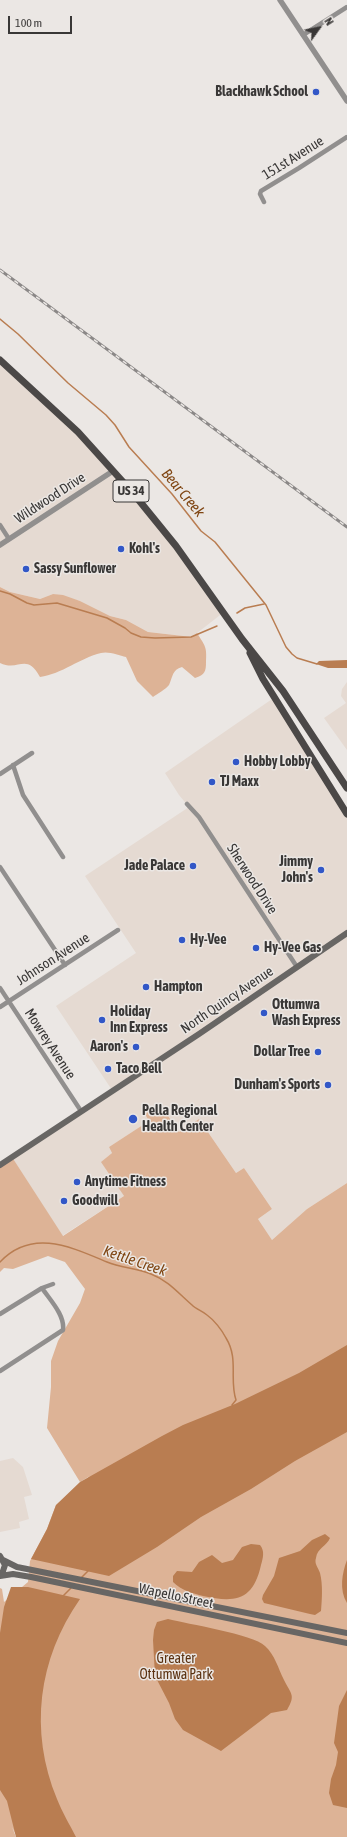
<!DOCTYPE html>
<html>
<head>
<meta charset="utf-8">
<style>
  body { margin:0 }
  #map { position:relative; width:347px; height:1837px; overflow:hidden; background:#ebe7e4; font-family:"Asap Condensed",sans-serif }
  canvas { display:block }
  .north { position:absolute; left:299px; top:8px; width:40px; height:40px; -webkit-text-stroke:3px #ebe7e4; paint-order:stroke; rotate:57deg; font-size:11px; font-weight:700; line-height:16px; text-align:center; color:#393736 }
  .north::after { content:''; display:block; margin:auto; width:14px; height:18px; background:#393736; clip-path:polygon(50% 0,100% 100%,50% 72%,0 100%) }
  .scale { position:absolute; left:8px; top:16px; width:64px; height:18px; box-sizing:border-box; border:2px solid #393736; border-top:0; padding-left:5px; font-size:12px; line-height:14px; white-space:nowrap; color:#393736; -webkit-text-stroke:3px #ebe7e4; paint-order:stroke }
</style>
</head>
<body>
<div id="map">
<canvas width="347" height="1837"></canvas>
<div class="north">N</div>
<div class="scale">100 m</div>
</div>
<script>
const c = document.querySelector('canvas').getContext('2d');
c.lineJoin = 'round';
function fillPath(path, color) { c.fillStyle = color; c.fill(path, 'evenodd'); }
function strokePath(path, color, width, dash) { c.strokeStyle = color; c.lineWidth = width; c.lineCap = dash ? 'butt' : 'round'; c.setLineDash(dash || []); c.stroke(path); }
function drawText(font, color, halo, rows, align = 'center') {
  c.font = font + ' "Asap Condensed",sans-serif'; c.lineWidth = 3; c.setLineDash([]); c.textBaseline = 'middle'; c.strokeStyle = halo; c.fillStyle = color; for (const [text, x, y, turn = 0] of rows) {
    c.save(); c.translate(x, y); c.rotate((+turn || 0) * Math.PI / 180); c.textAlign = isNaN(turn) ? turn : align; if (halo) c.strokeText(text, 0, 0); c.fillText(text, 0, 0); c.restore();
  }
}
const built = new Path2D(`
  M 0,360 L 60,414 L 133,493 L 224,612 L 192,637 L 148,632 L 126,620 L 110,616 L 80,601 L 53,594 L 40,599 L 10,592 L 0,587 Z
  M 347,682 L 347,750 L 324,718 L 346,703 L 341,696 L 342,689 Z
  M 275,697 L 347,814 L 347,1183 L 307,1209 L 272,1240 L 258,1219 L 272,1209 L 244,1168 L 236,1173 L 199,1119 L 179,1132 L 160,1104 L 150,1121 L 109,1147 L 112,1153 L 102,1162 L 124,1196 L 62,1236 L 12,1157 L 112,1090 L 56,1006 L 136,953 L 85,876 L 189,807 L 179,795 L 165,773 Z
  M 13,1458 L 23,1467 L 32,1495 L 24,1497 L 29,1519 L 19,1522 L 20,1528 L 0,1532 L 0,1461 Z`);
const green = new Path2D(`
  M 0,587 L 10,592 L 40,599 L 53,594 L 63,595 L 80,601 L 110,616 L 126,620 L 148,632 L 192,637 L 197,633 C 205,646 207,646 206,662 C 206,671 205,675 195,678 L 182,667 C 172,670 173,676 169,685 C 166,689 157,694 153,697 L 137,681 L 126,657 C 119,655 108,651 101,653 C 80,658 62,674 40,677 C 26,652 19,672 0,663 Z
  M 160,1104 L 179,1132 L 199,1119 L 236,1173 L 244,1168 L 272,1209 L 258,1219 L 272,1240 L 307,1209 L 347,1183 L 347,1837 L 17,1837 L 12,1827 L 16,1837 L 0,1837 L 0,1588 L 2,1589 L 4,1602 L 28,1582 L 30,1561 L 47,1529 L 56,1505 L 90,1476 L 80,1482 L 47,1428 L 51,1387 L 51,1361 L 58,1341 L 80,1303 L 85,1289 L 65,1262 L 48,1256 L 13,1269 L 4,1268 L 0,1272 L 0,1165 L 12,1157 L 63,1236 L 124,1196 L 101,1162 L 112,1153 L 109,1147 L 149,1121 L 145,1114 Z`);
const water = new Path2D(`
  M 347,660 L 347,668 L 328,668 L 316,664 L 319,661 Z
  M 347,1345 L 347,1432 L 295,1461 L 251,1489 L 201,1517 L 157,1547 L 109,1576 L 31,1559 L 47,1529 L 56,1505 L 80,1482 L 162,1436 L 183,1425 L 235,1404 L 299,1373 Z
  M 325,1534 L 330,1538 C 327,1546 317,1548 316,1558 C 314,1564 318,1567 320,1573 C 323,1585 322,1599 321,1611 L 315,1615 L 310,1614 L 264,1603 L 262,1599 L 263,1595 L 274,1576 L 279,1558 L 300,1551 L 312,1540 Z
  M 251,1544 L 260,1545 C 265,1551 263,1558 261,1565 C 253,1601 235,1603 203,1596 C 192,1593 182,1591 173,1582 L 173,1576 L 177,1571 L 192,1572 L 199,1562 L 212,1555 L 222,1563 L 233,1560 L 242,1547 Z
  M 347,1560 L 347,1603 C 339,1590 342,1573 347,1560 Z
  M 11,1587 L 28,1587 L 80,1599 C 38,1659 29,1731 57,1799 C 62,1812 70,1825 76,1837 L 16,1837 L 7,1801 L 0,1790 L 0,1633 L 4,1607 Z
  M 168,1619 C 187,1624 253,1634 265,1646 C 275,1655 278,1668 284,1680 C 291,1694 296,1695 287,1710 L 271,1713 L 221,1751 L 183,1730 L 175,1719 L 169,1703 L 155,1676 L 153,1640 L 154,1630 L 157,1622 Z
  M 347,1690 L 347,1808 L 333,1805 L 329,1793 L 331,1779 L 336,1765 L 338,1752 L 334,1743 L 339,1706 Z`);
const stream = new Path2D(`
  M 0,319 L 18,334 L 68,383 L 106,415 L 115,425 L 129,447 L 172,494 L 201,531 L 215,542 L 266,605 L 286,647 L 292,654 L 297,658 L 317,664
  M 0,591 L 10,594 L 27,603 L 34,605 L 57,603 L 107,618 L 125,628 L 131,633 L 141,637 L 155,638 L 191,637 L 217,626
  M 237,613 L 245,608 L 264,604
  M 0,1262 C 32,1228 71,1247 107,1262 C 121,1268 137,1268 151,1274 C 169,1281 178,1293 192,1305 C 196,1309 202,1311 207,1315 C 214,1320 222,1330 226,1338 C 239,1359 229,1379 236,1400 L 232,1405 L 233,1406
  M 81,1578 L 88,1571
  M 62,1597 L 71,1588`);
const minor = new Path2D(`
  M 303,35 L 347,7
  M 264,202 L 260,194 L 261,191 L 299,168 L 347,137
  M 0,525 L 9,539
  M 13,765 L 23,795 L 63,857
  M 0,774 L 32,753
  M 187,804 L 199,817 L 297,967
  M 0,867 L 65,965
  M 0,988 L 81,1111
  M 0,1007 L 118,930
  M 0,1314 L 42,1288 L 53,1284
  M 0,1371 L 63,1330 C 65,1315 50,1300 42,1288`);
const tertiary = new Path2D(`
  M 280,0 L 347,101
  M 0,545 L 113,471`);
const secondary = new Path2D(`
  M 0,1165 L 199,1034 L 347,933
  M 0,1556 L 5,1565 L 3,1571 L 0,1575
  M 3,1560 L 17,1567 L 347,1633
  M 0,1576 L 13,1574 L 31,1577 L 347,1643`);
const primary = new Path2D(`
  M 0,360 L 78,432 L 133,493 L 176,546 L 242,639 L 283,691 L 347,788
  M 250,653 L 263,679 L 347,814`);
const rail = new Path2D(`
  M 0,270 L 347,527`);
const markers = [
  [316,92,4,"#3257c7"],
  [121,549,4,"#3257c7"],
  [26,569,4,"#3257c7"],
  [236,762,4,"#3257c7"],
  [212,782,4,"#3257c7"],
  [193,866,4,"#3257c7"],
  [321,870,4,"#3257c7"],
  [182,940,4,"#3257c7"],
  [256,948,4,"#3257c7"],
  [146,987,4,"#3257c7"],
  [264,1013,4,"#3257c7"],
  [102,1020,4,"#3257c7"],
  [136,1047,4,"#3257c7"],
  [318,1052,4,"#3257c7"],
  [108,1069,4,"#3257c7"],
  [328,1085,4,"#3257c7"],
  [133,1119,5,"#3257c7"],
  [77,1182,4,"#3257c7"],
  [64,1201,4,"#3257c7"]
];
const shields = [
  [131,491,36]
];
const shieldNames = [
  ["US 34",131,491]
];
const poiNames = [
  ["Blackhawk School",308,92,"right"],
  ["Kohl's",129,549],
  ["Sassy Sunflower",34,569],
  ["Hobby Lobby",244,762],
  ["TJ Maxx",220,782],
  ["Jimmy",313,862,"right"],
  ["John's",313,878,"right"],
  ["Jade Palace",185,866,"right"],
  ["Hy-Vee",190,940],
  ["Hy-Vee Gas",264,948],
  ["Hampton",154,987],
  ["Ottumwa",272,1005],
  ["Wash Express",272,1021],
  ["Holiday",110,1012],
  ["Inn Express",110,1028],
  ["Aaron's",128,1047,"right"],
  ["Dollar Tree",310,1052,"right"],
  ["Taco Bell",116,1069],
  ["Dunham's Sports",320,1085,"right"],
  ["Pella Regional",142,1111],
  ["Health Center",142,1127],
  ["Anytime Fitness",85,1182],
  ["Goodwill",72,1201]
];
const streetNames = [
  ["151st Avenue",293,158,-32],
  ["Wildwood Drive",50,498,-33],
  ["Sherwood Drive",252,879,57],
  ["Johnson Avenue",53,959,-33],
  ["North Quincy Avenue",227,1000,-34],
  ["Mowrey Avenue",50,1044,57],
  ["Wapello Street",176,1596,12]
];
const parkNames = [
  ["Greater",176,1659],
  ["Ottumwa Park",176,1675]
];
const waterNames = [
  ["Bear Creek",183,493,50],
  ["Kettle Creek",135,1261,19]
];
fillPath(built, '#e5dad2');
fillPath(green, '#ddb396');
fillPath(water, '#b97d51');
strokePath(stream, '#b97d51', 1.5);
strokePath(minor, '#918f8e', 4.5);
strokePath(tertiary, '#918f8e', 5.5);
strokePath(secondary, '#686664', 6);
strokePath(primary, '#4b4847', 7);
strokePath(rail, '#8b8887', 3);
strokePath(rail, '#ebe7e4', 1.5, [4.5]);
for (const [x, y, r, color] of markers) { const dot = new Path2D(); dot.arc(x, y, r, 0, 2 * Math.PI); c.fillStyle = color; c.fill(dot); strokePath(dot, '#ebe7e4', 1.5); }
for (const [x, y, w] of shields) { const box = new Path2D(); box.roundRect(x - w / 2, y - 11, w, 22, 3); c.fillStyle = '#ebe7e4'; c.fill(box); strokePath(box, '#393736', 1); }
drawText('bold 13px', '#393736', null, shieldNames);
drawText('bold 14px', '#393736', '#ebe7e4', poiNames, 'left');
drawText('14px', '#393736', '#ebe7e4', streetNames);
drawText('14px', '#5a3110', '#ebe7e4', parkNames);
drawText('italic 15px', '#7f4512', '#ebe7e4', waterNames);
</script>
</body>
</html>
